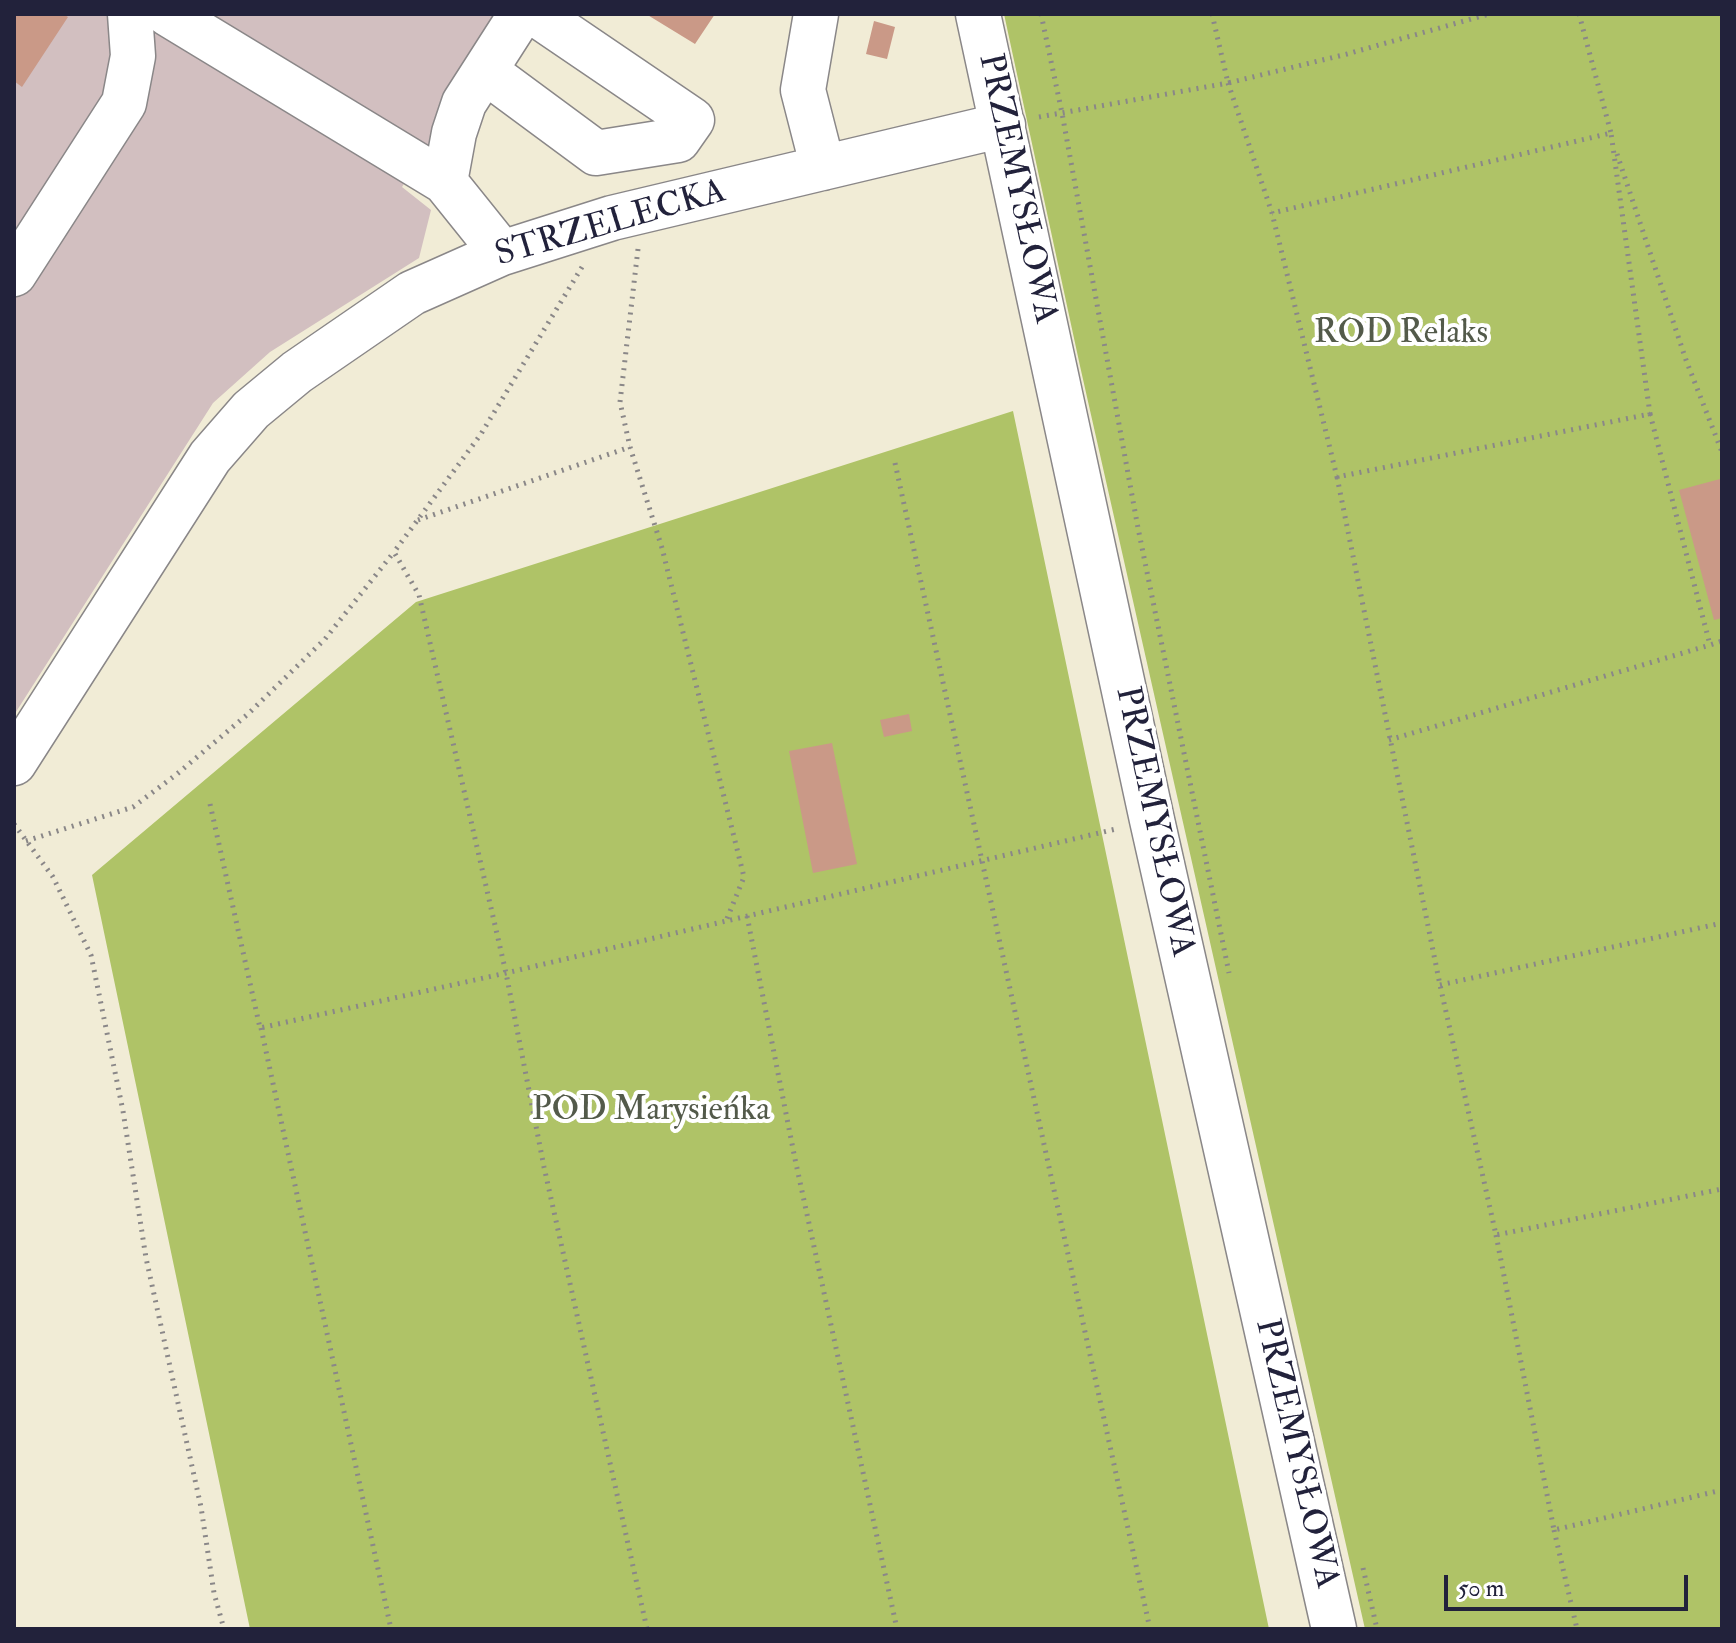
<!DOCTYPE html>
<html>
<head>
<meta charset="utf-8">
<style>
  body { margin:0 }
  #map { position:relative; width:1736px; height:1643px; overflow:hidden; background:#f1ecd6; font-family:"IM FELL Double Pica",serif }
  canvas { display:block }
  .frame { position:absolute; inset:0; border:16px solid #22223b; pointer-events:none }
  .scale { position:absolute; left:1444px; top:1575px; width:244px; height:36px; box-sizing:border-box; border:4px solid #22223b; border-top:0; padding-left:10px; font-size:24px; line-height:28px; white-space:nowrap; color:#22223b; -webkit-text-stroke:6px #fff; paint-order:stroke }
</style>
</head>
<body>
<div id="map">
<canvas width="1736" height="1643"></canvas>
<div class="frame"></div>
<div class="scale">50 m</div>
</div>
<script>
const c = document.querySelector('canvas').getContext('2d');
c.lineJoin = 'round';
function fillPath(path, color) { c.fillStyle = color; c.fill(path, 'evenodd'); }
function strokePath(path, color, width, dash) { c.strokeStyle = color; c.lineWidth = width; c.lineCap = dash ? 'butt' : 'round'; c.setLineDash(dash || []); c.stroke(path); }
function drawText(font, color, halo, rows, align = 'center') {
  c.font = font + ' "IM FELL Double Pica",serif'; c.lineWidth = 8; c.setLineDash([]); c.textBaseline = 'middle'; c.strokeStyle = halo; c.fillStyle = color; for (const [text, x, y, turn = 0] of rows) {
    c.save(); c.translate(x, y); c.rotate((+turn || 0) * Math.PI / 180); c.textAlign = isNaN(turn) ? turn : align; if (halo) c.strokeText(text, 0, 0); c.fillText(text, 0, 0); c.restore();
  }
}
const industrial = new Path2D(`
  M 14,14 L 509,14 L 402,187 L 431,210 L 419,258 L 270,352 L 213,403 L 14,715 Z`);
const green = new Path2D(`
  M 1004,14 L 1722,14 L 1722,1629 L 1365,1629 L 1080,366 Z
  M 1013,411 L 1269,1629 L 250,1629 L 92,875 L 416,602 Z`);
const building = new Path2D(`
  M 14,14 L 63,14 L 68,17 L 22,87 L 14,81 Z
  M 646,14 L 715,14 L 695,44 Z
  M 874,21 L 895,27 L 887,59 L 866,54 Z
  M 1720,479 L 1722,618 L 1714,620 L 1679,490 Z
  M 909,714 L 912,731 L 884,737 L 880,720 Z
  M 832,743 L 857,864 L 813,873 L 789,751 Z`);
const path = new Path2D(`
  M 1041,14 L 1062,113 L 1138,528 L 1229,973
  M 1212,14 L 1228,83 L 1347,54 L 1489,14
  M 1579,14 L 1611,133
  M 1039,117 L 1228,83 L 1272,213 L 1337,477 L 1650,414 L 1611,133 L 1272,213
  M 1617,154 L 1686,360 L 1722,452
  M 638,249 L 620,402 L 630,447 L 662,548 L 744,877 L 726,921
  M 582,267 L 481,434 L 394,552 L 419,595 L 506,973 L 544,1167 L 647,1629
  M 1650,414 L 1710,645 L 1722,641
  M 895,463 L 1150,1629
  M 1337,477 L 1440,985 L 1496,1235 L 1722,1189
  M 418,520 L 630,447
  M 1389,740 L 1710,645
  M 210,804 L 260,1028 L 506,973 L 1116,829
  M 14,824 L 53,877 L 91,955 L 123,1111 L 146,1258 L 201,1507 L 214,1593 L 224,1629
  M 26,841 L 133,807 L 177,774 L 248,714 L 325,639 L 394,552
  M 747,916 L 795,1159 L 897,1629
  M 1440,985 L 1722,923
  M 261,1028 L 391,1629
  M 1496,1235 L 1554,1530 L 1722,1490
  M 1554,1530 L 1577,1629
  M 1363,1568 L 1377,1629`);
const minor = new Path2D(`
  M 168,14 L 445,182 L 502,253
  M 816,14 L 803,90 L 823,168
  M 978,14 L 1152,820 L 1334,1629
  M 485,71 L 596,153 L 678,140 L 692,120 L 536,14
  M 445,182 L 454,133 L 464,103 L 521,14
  M 14,274 L 124,103 L 133,56 L 130,14
  M 14,763 L 210,457 L 251,410 L 297,372 L 412,293 L 502,253 L 612,218 L 1003,125`);
const streetNames = [
  ["PRZEMYSŁOWA",1016,189,78],
  ["STRZELECKA",611,225,-16],
  ["PRZEMYSŁOWA",1153,822,78],
  ["PRZEMYSŁOWA",1295,1454,77]
];
const parkNames = [
  ["ROD Relaks",1401,335],
  ["POD Marysieńka",651,1112]
];
fillPath(industrial, '#d2bfc0');
fillPath(green, '#afc367');
fillPath(building, '#ca9987');
strokePath(minor, '#8a8788', 47);
strokePath(path, '#8a8788', 5, [2, 6]);
strokePath(minor, '#fff', 44);
drawText('34px', '#22223b', '#fff', streetNames);
drawText('34px', '#535a4a', '#fff', parkNames);
</script>
</body>
</html>
